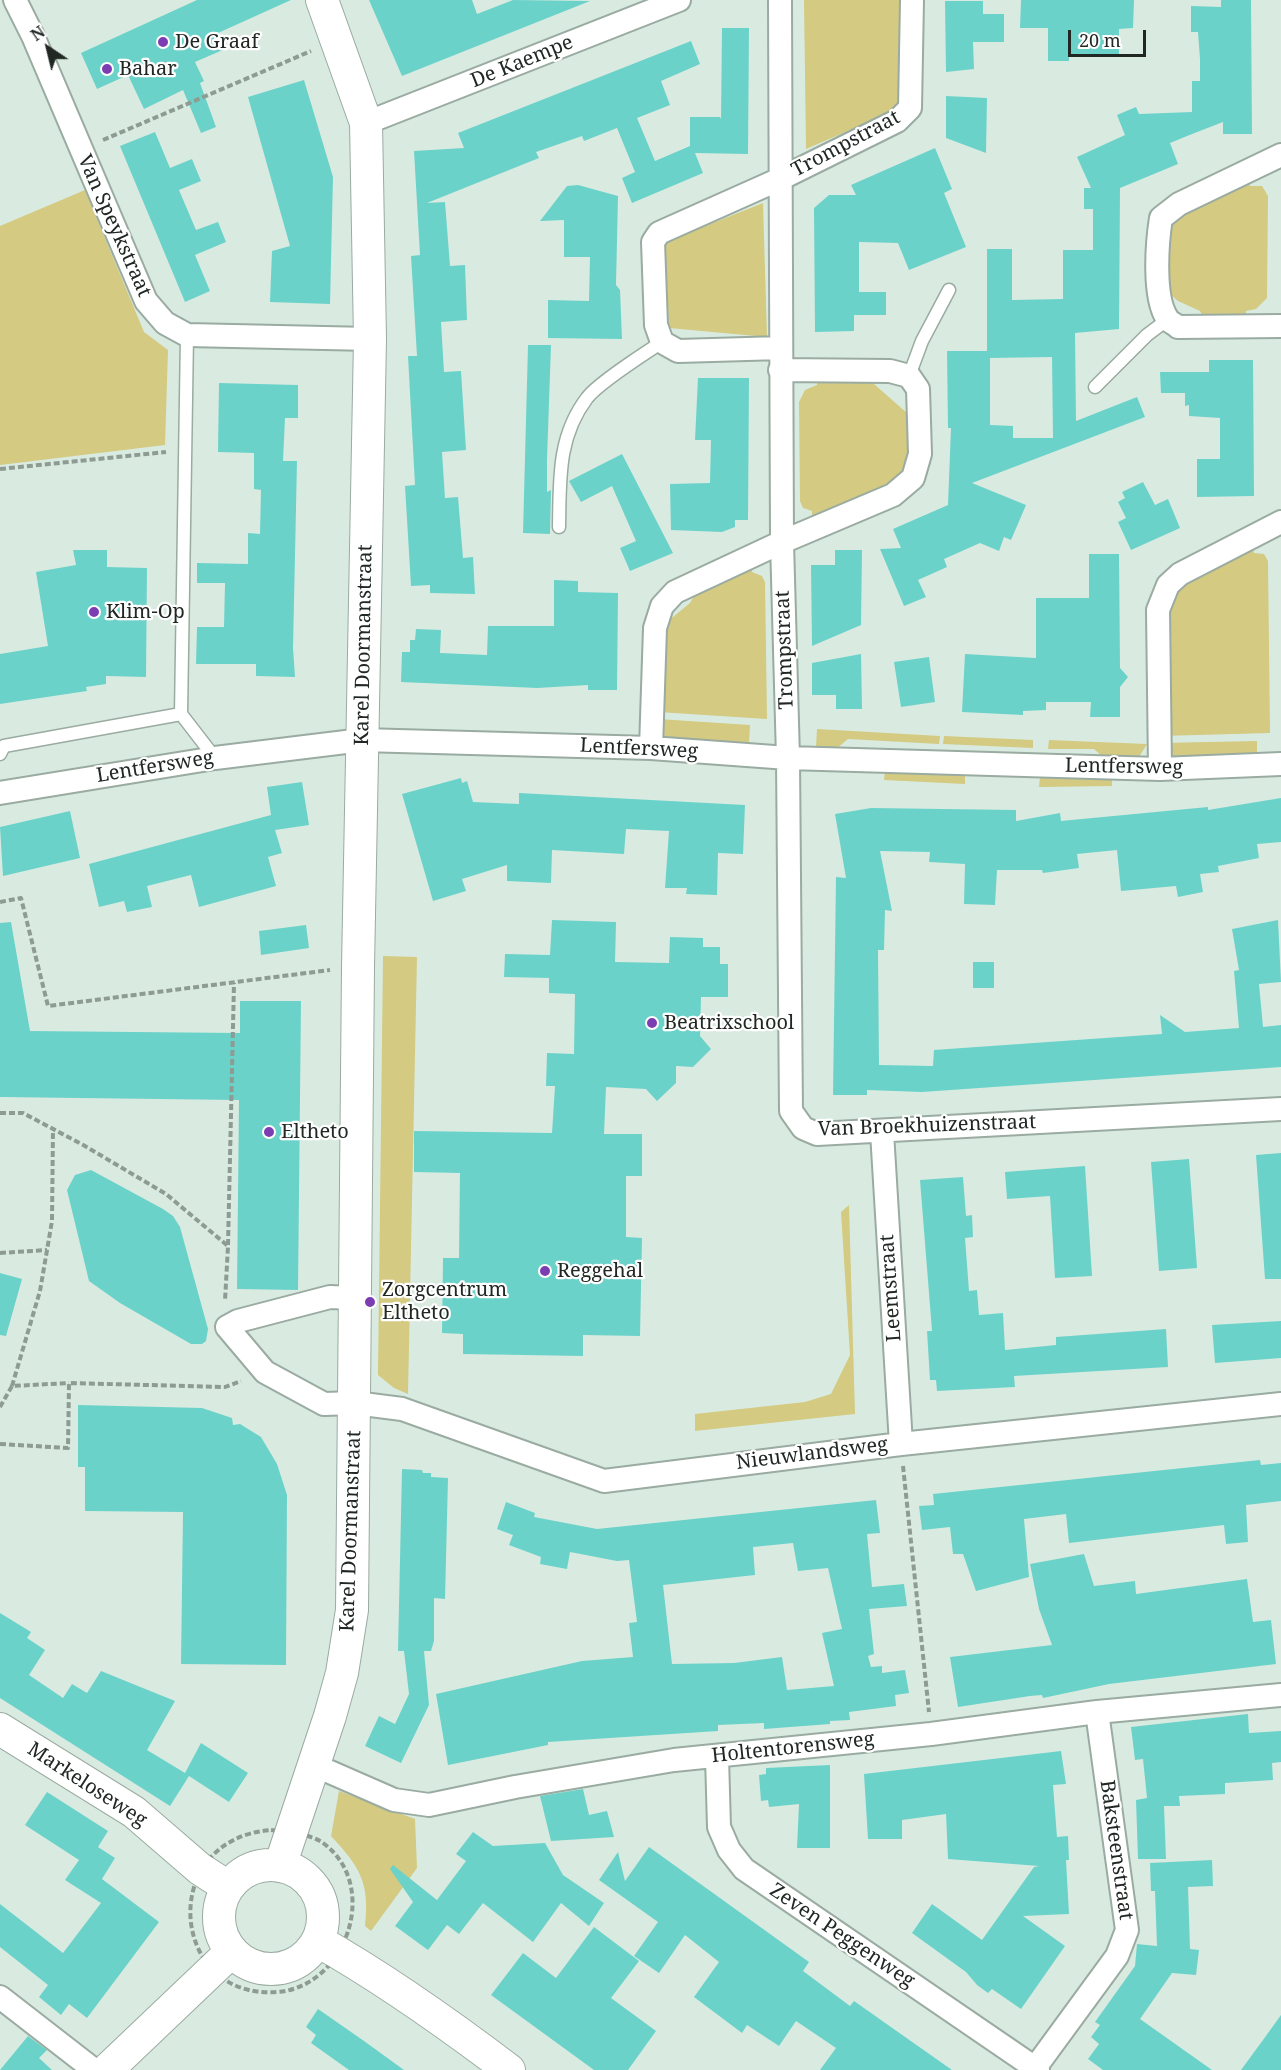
<!DOCTYPE html>
<html>
<head>
<meta charset="utf-8">
<style>
  body { margin:0 }
  #map { position:relative; width:1281px; height:2070px; overflow:hidden; background:#d9ebe0; font-family:"Noto Serif",serif }
  canvas { display:block }
  .north { position:absolute; left:18px; top:18px; width:60px; height:60px; -webkit-text-stroke:4px #fff; paint-order:stroke; rotate:325deg; font-size:16px; font-weight:700; line-height:24px; text-align:center; color:#212824 }
  .north::after { content:''; display:block; margin:auto; width:21px; height:27px; background:#212824; clip-path:polygon(50% 0,100% 100%,50% 72%,0 100%) }
  .scale { position:absolute; left:1068px; top:30px; width:78px; height:27px; box-sizing:border-box; border:3px solid #212824; border-top:0; padding-left:8px; font-size:18px; line-height:21px; white-space:nowrap; color:#212824; -webkit-text-stroke:4px #fff; paint-order:stroke }
</style>
</head>
<body>
<div id="map">
<canvas width="1281" height="2070"></canvas>
<div class="north">N</div>
<div class="scale">20 m</div>
</div>
<script>
const c = document.querySelector('canvas').getContext('2d');
c.lineJoin = 'round';
function fillPath(path, color) { c.fillStyle = color; c.fill(path, 'evenodd'); }
function strokePath(path, color, width, dash) { c.strokeStyle = color; c.lineWidth = width; c.lineCap = dash ? 'butt' : 'round'; c.setLineDash(dash || []); c.stroke(path); }
function drawText(font, color, halo, rows, align = 'center') {
  c.font = font + ' "Noto Serif",serif'; c.lineWidth = 4.5; c.setLineDash([]); c.textBaseline = 'middle'; c.strokeStyle = halo; c.fillStyle = color; for (const [text, x, y, turn = 0] of rows) {
    c.save(); c.translate(x, y); c.rotate((+turn || 0) * Math.PI / 180); c.textAlign = isNaN(turn) ? turn : align; if (halo) c.strokeText(text, 0, 0); c.fillText(text, 0, 0); c.restore();
  }
}
const green = new Path2D(`
  M 804,0 L 909,0 L 906,106 L 806,149 Z
  M 1247,179 L 1250,186 L 1262,186 L 1268,196 L 1267,298 L 1256,309 L 1246,311 L 1246,318 L 1204,318 L 1200,311 L 1178,301 L 1170,294 L 1161,234 L 1169,216 Z
  M 85,190 L 144,332 L 168,350 L 165,445 L 0,465 L 0,226 Z
  M 763,203 L 767,337 L 669,328 L 665,242 Z
  M 817,377 L 866,377 L 907,413 C 907,438 913,466 892,485 L 812,518 L 812,511 L 803,508 L 800,501 L 799,402 L 805,390 L 817,385 Z
  M 1252,546 L 1254,553 L 1264,554 L 1268,561 L 1270,733 L 1161,736 L 1169,590 Z
  M 751,565 L 752,572 L 762,576 L 765,582 L 767,719 L 658,712 L 659,623 L 673,617 L 690,603 L 699,587 Z
  M 658,719 L 750,725 L 749,743 L 669,739 L 660,732 Z
  M 817,729 L 940,736 L 939,744 L 848,739 L 836,749 L 816,747 Z
  M 944,736 L 1033,740 L 1033,748 L 943,744 Z
  M 1049,740 L 1147,744 L 1139,757 L 1105,759 L 1094,749 L 1048,749 Z
  M 1257,741 L 1257,755 L 1175,757 L 1170,756 L 1161,743 Z
  M 885,770 L 965,774 L 965,784 L 884,780 Z
  M 1040,777 L 1112,778 L 1112,786 L 1039,787 Z
  M 383,956 L 417,957 L 408,1394 L 394,1388 L 378,1375 Z
  M 849,1205 L 855,1414 L 695,1431 L 695,1414 L 805,1402 L 831,1394 L 850,1355 L 841,1212 Z
  M 339,1791 L 415,1819 L 417,1868 L 371,1931 L 365,1926 C 370,1883 360,1867 331,1836 Z`);
const building = new Path2D(`
  M 197,0 L 291,0 L 218,33 L 225,49 L 195,62 L 204,81 L 200,83 L 216,127 L 201,133 L 183,90 L 144,109 L 128,75 L 97,89 L 81,53 Z
  M 369,0 L 472,0 L 477,14 L 513,0 L 590,1 L 402,76 Z
  M 1021,0 L 1134,0 L 1133,28 L 1119,29 L 1119,56 L 1069,56 L 1069,61 L 1048,61 L 1048,28 L 1020,28 Z
  M 1221,0 L 1251,0 L 1252,134 L 1223,134 L 1223,122 L 1192,134 L 1170,143 L 1178,164 L 1120,188 L 1119,329 L 1075,333 L 1076,421 L 1137,397 L 1145,417 L 972,483 L 1026,505 L 1011,540 L 1004,537 L 999,551 L 980,543 L 944,559 L 947,567 L 918,580 L 926,597 L 904,606 L 880,549 L 901,548 L 893,529 L 948,505 L 951,428 L 948,428 L 947,351 L 987,351 L 987,249 L 1012,249 L 1012,300 L 1063,299 L 1063,250 L 1093,250 L 1093,209 L 1084,209 L 1084,188 L 1091,188 L 1077,157 L 1125,135 L 1117,115 L 1136,107 L 1139,114 L 1192,112 L 1192,81 L 1200,81 L 1200,59 L 1198,32 L 1191,32 L 1191,6 L 1221,7 ZM 1052,357 L 1053,438 L 1013,438 L 1013,426 L 990,425 L 990,358 Z
  M 945,1 L 983,1 L 983,14 L 1004,14 L 1004,42 L 973,42 L 974,69 L 946,72 Z
  M 722,28 L 749,28 L 748,154 L 695,153 L 703,173 L 632,203 L 622,178 L 635,172 L 617,128 L 584,141 L 582,136 L 536,152 L 539,158 L 427,203 L 445,202 L 450,266 L 465,265 L 467,320 L 441,322 L 444,372 L 461,371 L 466,450 L 442,452 L 445,498 L 458,497 L 463,558 L 473,557 L 475,594 L 430,593 L 430,585 L 411,586 L 405,486 L 415,485 L 408,356 L 417,356 L 411,256 L 420,255 L 414,151 L 464,148 L 458,133 L 691,41 L 700,64 L 661,81 L 670,105 L 637,118 L 655,161 L 690,146 L 690,117 L 720,117 L 721,119 Z
  M 304,80 L 333,177 L 330,304 L 270,302 L 272,251 L 290,246 L 248,97 Z
  M 946,96 L 987,98 L 986,153 L 946,138 Z
  M 155,132 L 170,168 L 192,159 L 201,181 L 179,190 L 196,230 L 218,222 L 226,242 L 195,255 L 210,291 L 185,302 L 120,146 Z
  M 935,148 L 952,189 L 944,193 L 966,247 L 909,270 L 898,243 L 859,242 L 859,292 L 886,292 L 886,315 L 854,315 L 854,331 L 815,332 L 814,208 L 829,195 L 856,195 L 851,185 Z
  M 578,185 L 618,196 L 616,285 L 620,290 L 622,339 L 548,338 L 548,300 L 589,301 L 590,257 L 564,257 L 564,220 L 540,221 L 567,186 Z
  M 528,345 L 551,345 L 547,460 L 547,492 L 551,490 L 550,534 L 523,533 Z
  M 1209,360 L 1253,360 L 1254,496 L 1197,497 L 1197,459 L 1220,459 L 1220,418 L 1189,416 L 1189,405 L 1185,406 L 1185,393 L 1161,393 L 1160,372 L 1209,372 Z
  M 698,378 L 749,378 L 748,520 L 735,520 L 735,527 L 722,532 L 671,530 L 670,484 L 710,483 L 711,440 L 695,440 Z
  M 219,383 L 298,385 L 298,418 L 285,418 L 283,461 L 297,461 L 293,648 L 295,677 L 256,676 L 256,664 L 196,664 L 197,627 L 224,627 L 225,583 L 197,583 L 197,563 L 248,564 L 248,533 L 260,534 L 261,490 L 254,489 L 254,453 L 218,452 Z
  M 622,454 L 673,553 L 630,571 L 620,548 L 636,541 L 612,486 L 581,502 L 569,481 Z
  M 1143,482 L 1155,505 L 1168,499 L 1180,528 L 1131,550 L 1118,522 L 1126,518 L 1118,502 L 1125,498 L 1122,492 Z
  M 73,550 L 107,550 L 107,567 L 147,568 L 146,677 L 106,676 L 106,684 L 86,687 L 87,691 L 0,704 L 0,654 L 48,646 L 36,572 L 76,565 Z
  M 835,550 L 862,550 L 861,625 L 812,646 L 811,565 L 835,565 Z
  M 1089,554 L 1119,554 L 1120,668 L 1128,677 L 1120,687 L 1120,717 L 1090,717 L 1091,702 L 1046,702 L 1046,710 L 1023,711 L 1023,715 L 962,712 L 965,654 L 1036,658 L 1036,598 L 1089,598 Z
  M 554,580 L 578,581 L 578,592 L 618,593 L 617,690 L 588,690 L 588,685 L 537,688 L 401,682 L 402,652 L 410,652 L 410,640 L 415,640 L 416,629 L 441,630 L 440,653 L 487,655 L 488,626 L 554,626 Z
  M 861,654 L 862,709 L 836,709 L 836,695 L 812,695 L 812,663 Z
  M 929,657 L 935,702 L 901,707 L 894,662 Z
  M 461,778 L 462,783 L 467,781 L 473,802 L 519,804 L 519,793 L 745,805 L 743,854 L 718,853 L 717,895 L 686,894 L 687,888 L 665,888 L 669,831 L 626,829 L 624,854 L 552,850 L 551,883 L 507,881 L 507,865 L 462,879 L 466,891 L 433,901 L 402,794 Z
  M 302,782 L 309,825 L 275,830 L 282,853 L 268,857 L 276,886 L 199,907 L 191,875 L 147,886 L 152,907 L 127,912 L 124,901 L 99,907 L 89,864 L 271,815 L 267,787 Z
  M 1281,798 L 1281,842 L 1257,844 L 1259,858 L 1218,866 L 1219,872 L 1200,874 L 1203,892 L 1178,897 L 1176,886 L 1121,891 L 1117,850 L 1077,854 L 1079,868 L 1043,873 L 1042,870 L 997,870 L 995,905 L 964,904 L 965,864 L 929,862 L 930,852 L 880,851 L 892,911 L 885,910 L 884,950 L 878,950 L 879,1065 L 933,1066 L 934,1050 L 1162,1034 L 1160,1015 L 1185,1032 L 1239,1028 L 1234,971 L 1239,970 L 1232,929 L 1278,920 L 1281,982 L 1259,984 L 1263,1027 L 1281,1025 L 1281,1067 L 922,1092 L 867,1090 L 867,1095 L 833,1095 L 836,877 L 846,878 L 835,814 L 871,808 L 1016,810 L 1016,821 L 1060,813 L 1061,821 L 1208,807 L 1208,810 Z
  M 70,811 L 80,858 L 3,876 L 0,827 Z
  M 552,920 L 616,922 L 615,962 L 669,963 L 670,937 L 703,938 L 703,947 L 720,947 L 720,964 L 728,964 L 728,997 L 701,997 L 700,1036 L 711,1049 L 693,1067 L 676,1066 L 676,1083 L 657,1101 L 646,1089 L 606,1087 L 604,1134 L 642,1134 L 642,1176 L 626,1176 L 626,1237 L 642,1238 L 640,1336 L 583,1335 L 583,1356 L 463,1354 L 463,1334 L 442,1333 L 443,1258 L 459,1258 L 460,1173 L 414,1172 L 414,1131 L 552,1133 L 555,1086 L 546,1086 L 547,1053 L 574,1054 L 575,994 L 549,993 L 549,978 L 504,977 L 505,954 L 550,955 Z
  M 11,922 L 30,1031 L 240,1033 L 240,1001 L 301,1001 L 298,1290 L 237,1289 L 239,1100 L 0,1097 L 0,923 Z
  M 306,925 L 309,948 L 261,955 L 259,931 Z
  M 973,962 L 994,962 L 994,988 L 973,988 Z
  M 1281,1153 L 1281,1279 L 1265,1279 L 1256,1155 Z
  M 1189,1159 L 1197,1268 L 1159,1271 L 1151,1162 Z
  M 1085,1166 L 1092,1276 L 1055,1278 L 1050,1196 L 1007,1199 L 1005,1172 Z
  M 91,1170 L 163,1209 L 173,1216 L 180,1227 L 208,1329 L 206,1341 L 202,1344 L 191,1344 L 120,1303 L 89,1281 L 67,1190 L 75,1175 Z
  M 963,1177 L 966,1216 L 972,1215 L 973,1237 L 965,1238 L 969,1291 L 977,1290 L 979,1315 L 1003,1313 L 1005,1350 L 1056,1345 L 1056,1337 L 1166,1329 L 1168,1367 L 1014,1376 L 1015,1387 L 937,1391 L 936,1380 L 930,1380 L 927,1331 L 932,1331 L 920,1180 Z
  M 0,1273 L 22,1279 L 6,1336 L 0,1335 Z
  M 1281,1321 L 1281,1358 L 1215,1363 L 1212,1325 Z
  M 78,1405 L 202,1408 L 232,1418 L 233,1425 L 240,1424 L 261,1437 L 277,1464 L 287,1495 L 286,1665 L 181,1664 L 183,1512 L 85,1511 L 85,1467 L 78,1467 Z
  M 1260,1460 L 1261,1465 L 1281,1463 L 1281,1501 L 1246,1505 L 1248,1542 L 1226,1544 L 1224,1525 L 1069,1543 L 1066,1514 L 1024,1519 L 1029,1577 L 976,1591 L 963,1554 L 953,1554 L 950,1527 L 922,1530 L 919,1506 L 934,1505 L 933,1494 Z
  M 402,1469 L 422,1470 L 423,1473 L 431,1473 L 431,1477 L 448,1478 L 445,1599 L 434,1598 L 434,1641 L 431,1651 L 424,1651 L 429,1705 L 401,1763 L 365,1746 L 379,1716 L 395,1724 L 409,1694 L 404,1651 L 398,1651 Z
  M 876,1500 L 880,1533 L 867,1534 L 872,1587 L 904,1584 L 907,1606 L 869,1609 L 874,1654 L 868,1656 L 871,1667 L 882,1666 L 882,1673 L 905,1670 L 909,1693 L 895,1695 L 896,1706 L 849,1712 L 850,1720 L 830,1721 L 830,1724 L 764,1729 L 764,1723 L 718,1725 L 718,1731 L 548,1742 L 548,1745 L 448,1765 L 436,1694 L 582,1661 L 633,1657 L 629,1623 L 637,1622 L 629,1560 L 617,1561 L 570,1552 L 567,1569 L 540,1564 L 541,1557 L 509,1545 L 513,1535 L 497,1529 L 506,1502 L 535,1513 L 534,1517 L 597,1529 ZM 793,1543 L 798,1571 L 828,1568 L 842,1629 L 822,1633 L 834,1686 L 787,1690 L 782,1657 L 734,1663 L 672,1664 L 663,1585 L 755,1575 L 753,1547 Z
  M 1084,1554 L 1094,1586 L 1135,1581 L 1136,1594 L 1247,1579 L 1253,1622 L 1271,1620 L 1276,1664 L 1109,1684 L 1043,1698 L 1042,1695 L 1030,1696 L 958,1707 L 950,1657 L 1052,1645 L 1039,1609 L 1030,1564 Z
  M 0,1613 L 31,1632 L 27,1638 L 45,1650 L 29,1675 L 63,1698 L 72,1684 L 87,1693 L 101,1671 L 175,1701 L 147,1750 L 185,1773 L 201,1743 L 248,1773 L 229,1802 L 189,1776 L 170,1806 L 0,1698 Z
  M 1248,1714 L 1249,1733 L 1281,1731 L 1281,1762 L 1272,1763 L 1273,1780 L 1225,1783 L 1225,1794 L 1179,1796 L 1180,1806 L 1164,1806 L 1166,1859 L 1138,1859 L 1136,1800 L 1147,1798 L 1143,1759 L 1135,1760 L 1131,1727 Z
  M 1061,1751 L 1066,1784 L 1053,1785 L 1057,1837 L 1068,1836 L 1069,1860 L 1066,1860 L 1069,1914 L 1023,1916 L 1065,1946 L 1021,2009 L 992,1989 L 988,1993 L 977,1985 L 966,1972 L 912,1933 L 932,1904 L 982,1940 L 1034,1867 L 1039,1866 L 948,1859 L 946,1814 L 902,1820 L 902,1839 L 868,1839 L 864,1774 Z
  M 830,1765 L 830,1848 L 797,1848 L 799,1804 L 769,1807 L 768,1800 L 761,1801 L 759,1775 L 766,1774 L 766,1768 Z
  M 583,1789 L 589,1815 L 607,1811 L 614,1837 L 551,1841 L 540,1796 Z
  M 47,1792 L 108,1831 L 98,1847 L 115,1858 L 102,1879 L 159,1922 L 87,2018 L 69,2004 L 61,2015 L 39,1997 L 48,1985 L 0,1947 L 0,1904 L 63,1953 L 101,1903 L 65,1880 L 79,1860 L 25,1825 Z
  M 473,1832 L 493,1846 L 545,1843 L 563,1875 L 604,1903 L 589,1926 L 561,1903 L 533,1942 L 483,1903 L 459,1934 L 447,1925 L 428,1950 L 395,1926 L 413,1902 L 390,1869 L 393,1865 L 437,1900 L 466,1861 L 456,1854 Z
  M 649,1847 L 809,1962 L 803,1971 L 850,2006 L 854,2001 L 952,2070 L 820,2070 L 836,2048 L 796,2021 L 779,2046 L 747,2025 L 742,2033 L 694,1997 L 719,1962 L 685,1935 L 659,1973 L 634,1956 L 658,1922 L 599,1880 L 618,1852 L 625,1881 Z
  M 1212,1860 L 1213,1886 L 1188,1887 L 1190,1949 L 1199,1950 L 1196,1975 L 1172,1973 L 1140,2019 L 1212,2070 L 1103,2070 L 1088,2059 L 1099,2044 L 1091,2037 L 1100,2025 L 1095,2022 L 1135,1966 L 1137,1944 L 1157,1946 L 1155,1891 L 1151,1891 L 1150,1863 Z
  M 594,1927 L 639,1961 L 611,1998 L 656,2031 L 628,2070 L 594,2070 L 491,1995 L 523,1953 L 556,1978 Z
  M 318,2009 L 364,2041 L 404,2070 L 349,2070 L 311,2043 L 316,2035 L 306,2027 Z
  M 1281,2015 L 1281,2070 L 1241,2070 L 1263,2040 Z
  M 28,2036 L 47,2050 L 39,2058 L 52,2070 L 0,2070 Z`);
const path = new Path2D(`
  M 103,140 L 311,51
  M 0,469 L 166,452
  M 0,902 L 21,898 L 48,1006 L 330,970
  M 0,1113 L 23,1113 L 85,1146 L 166,1194 L 228,1246 L 225,1301
  M 228,1245 L 234,983
  M 0,1253 L 47,1250
  M 12,1386 L 40,1291 L 52,1221 L 53,1129
  M 0,1407 L 12,1386 L 69,1383
  M 0,1444 L 68,1448 L 69,1383 L 225,1387 L 241,1381
  M 903,1466 L 929,1712
  M 271,1830 C 287,1832 311,1834 323,1843 C 381,1885 347,1986 278,1992 C 169,2001 156,1839 271,1830 Z`);
const lane = new Path2D(`
  M 909,376 L 922,341 L 949,290
  M 1095,387 L 1147,335 L 1167,320
  M 559,527 C 560,482 557,437 587,398 C 598,383 644,354 662,342
  M 181,714 L 187,335
  M 0,754 L 4,746 L 181,714 L 215,758`);
const street = new Path2D(`
  M 15,0 L 33,36 L 146,301 L 165,323 L 187,335 L 370,339
  M 780,0 L 782,542 L 788,758 L 791,1111 L 803,1128 L 817,1134 L 1281,1109
  M 366,123 L 679,0
  M 1281,155 L 1179,204 L 1161,218 C 1157,243 1153,297 1167,318 C 1169,322 1175,324 1178,327 L 1281,326
  M 781,348 L 678,351 L 662,342 L 656,325 L 653,242 L 659,233 L 780,179 L 897,121 L 910,108 L 912,0
  M 651,748 L 655,628 L 662,606 L 675,592 L 782,542 L 893,495 L 913,478 L 920,454 L 918,389 L 909,376 L 890,371 L 780,370
  M 1160,769 L 1158,610 L 1168,585 L 1180,574 L 1281,522
  M 0,793 L 215,758 L 362,740 L 651,748 L 788,758 L 1160,769 L 1281,764
  M 882,1132 L 901,1444
  M 353,1298 L 330,1297 L 238,1321 L 227,1327 L 265,1372 L 324,1404 L 355,1403 L 402,1409 L 604,1481 L 901,1444 L 1281,1404
  M 717,1757 L 719,1827 L 729,1850 L 744,1869 L 1038,2070
  M 314,1765 L 394,1800 L 429,1805 L 515,1787 L 674,1760 L 931,1734 L 1097,1712 L 1281,1695
  M 0,1997 L 94,2070
  M 1035,2068 L 1117,1956 L 1127,1930 L 1097,1712`);
const secondary = new Path2D(`
  M 0,1729 L 134,1812 L 200,1869 L 228,1887
  M219 1917a52 52 0 1 1 104 0a52 52 0 1 1-104 0Z
  M 280,1866 L 330,1716 L 342,1673 L 352,1610 L 358,967 L 370,339 L 366,123 L 322,0
  M 318,1941 C 385,1979 447,2023 509,2070
  M 107,2070 L 231,1952`);
const markers = [
  [163,42,6,"#7c3db2"],
  [107,69,6,"#7c3db2"],
  [94,612,6,"#7c3db2"],
  [652,1023,6,"#7c3db2"],
  [269,1132,6,"#7c3db2"],
  [545,1271,6,"#7c3db2"],
  [370,1302,6,"#7c3db2"]
];
const poiNames = [
  ["De Graaf",175,42],
  ["Bahar",119,69],
  ["Klim-Op",106,612],
  ["Beatrixschool",664,1023],
  ["Eltheto",281,1132],
  ["Reggehal",557,1271],
  ["Zorgcentrum",382,1290],
  ["Eltheto",382,1313]
];
const streetNames = [
  ["De Kaempe",522,62,-22],
  ["Trompstraat",846,144,-28],
  ["Van Speykstraat",114,226,66],
  ["Karel Doormanstraat",364,645,-89],
  ["Trompstraat",785,650,-92],
  ["Lentfersweg",639,749,3],
  ["Lentfersweg",155,767,-9],
  ["Lentfersweg",1124,767,1],
  ["Van Broekhuizenstraat",927,1126,-2],
  ["Leemstraat",891,1288,-94],
  ["Nieuwlandsweg",812,1454,-7],
  ["Karel Doormanstraat",351,1531,-88],
  ["Holtentorensweg",793,1748,-6],
  ["Markeloseweg",87,1785,33],
  ["Baksteenstraat",1116,1850,82],
  ["Zeven Peggenweg",842,1936,34]
];
fillPath(green, '#d4ca81');
fillPath(building, '#6bd2ca');
strokePath(lane, '#9aaba1', 15);
strokePath(street, '#9aaba1', 26);
strokePath(secondary, '#9aaba1', 34);
strokePath(path, '#8d9b92', 4, [6, 3]);
strokePath(lane, '#fff', 12);
strokePath(street, '#fff', 22);
strokePath(secondary, '#fff', 32);
for (const [x, y, r, color] of markers) { const dot = new Path2D(); dot.arc(x, y, r, 0, 2 * Math.PI); c.fillStyle = color; c.fill(dot); strokePath(dot, '#fff', 2); }
drawText('20px', '#212824', '#fff', poiNames, 'left');
drawText('20px', '#212824', '#fff', streetNames);
</script>
</body>
</html>
